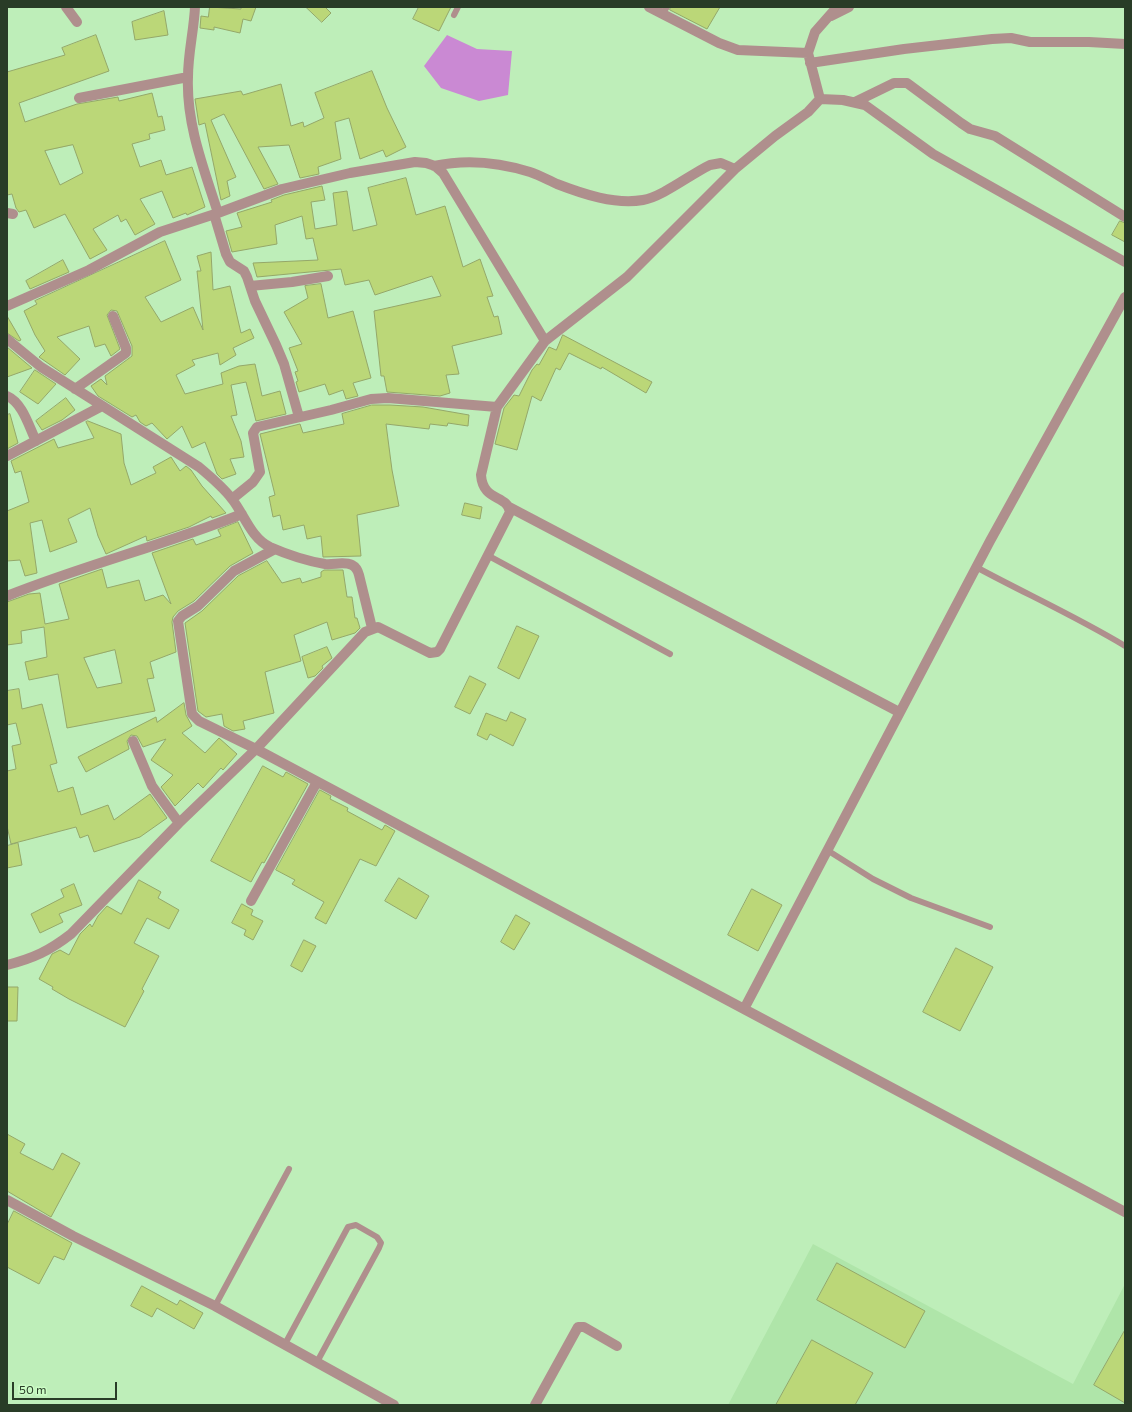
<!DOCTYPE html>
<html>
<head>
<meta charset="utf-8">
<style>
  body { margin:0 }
  #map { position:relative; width:1132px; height:1412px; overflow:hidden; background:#beeeb9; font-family:Commissioner,sans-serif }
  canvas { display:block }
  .frame { position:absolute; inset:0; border:8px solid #293c27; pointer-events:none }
  .scale { position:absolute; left:12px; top:1382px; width:105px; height:18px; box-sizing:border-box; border:2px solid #293c27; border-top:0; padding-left:5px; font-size:12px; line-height:14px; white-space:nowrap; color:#293c27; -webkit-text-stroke:3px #cbfcc5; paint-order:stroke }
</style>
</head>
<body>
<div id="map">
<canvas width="1132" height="1412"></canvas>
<div class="frame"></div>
<div class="scale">50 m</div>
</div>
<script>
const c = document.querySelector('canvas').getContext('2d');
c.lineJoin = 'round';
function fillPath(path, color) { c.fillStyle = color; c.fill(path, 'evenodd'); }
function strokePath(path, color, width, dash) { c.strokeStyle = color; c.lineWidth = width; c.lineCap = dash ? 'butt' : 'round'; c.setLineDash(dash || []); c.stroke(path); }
const built = new Path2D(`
  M 813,1244 L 1073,1384 L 1125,1284 L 1125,1405 L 728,1405 Z`);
const water = new Path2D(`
  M 447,35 L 477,49 L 512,51 L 508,95 L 479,101 L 441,88 L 424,66 Z`);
const building = new Path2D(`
  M 210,7 L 241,9 L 241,7 L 256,7 L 251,21 L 243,19 L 240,33 L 214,27 L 214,30 L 200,28 L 201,16 L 208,17 Z
  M 306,7 L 325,7 L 331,13 L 322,22 Z
  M 419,7 L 451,7 L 439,31 L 413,19 Z
  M 671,7 L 720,7 L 707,29 L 670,10 Z
  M 164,11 L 168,35 L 135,40 L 132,22 Z
  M 96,35 L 109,71 L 19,103 L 25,122 L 77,104 L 118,97 L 119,101 L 152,93 L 158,117 L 162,116 L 165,130 L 149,134 L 150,139 L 132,144 L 140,167 L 161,160 L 166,175 L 192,167 L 205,207 L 187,215 L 186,213 L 173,218 L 162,191 L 140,199 L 155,224 L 135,235 L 126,219 L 121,222 L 118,215 L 93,229 L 107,250 L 90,259 L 65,214 L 34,228 L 26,210 L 19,212 L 16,208 L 12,194 L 7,195 L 7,72 L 65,55 L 62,48 ZM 73,145 L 83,173 L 60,185 L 45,151 Z
  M 372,71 L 387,108 L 406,147 L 386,157 L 383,150 L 360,159 L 349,118 L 335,122 L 341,159 L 318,167 L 319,174 L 300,178 L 289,145 L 258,147 L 278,184 L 264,189 L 224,114 L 211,120 L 236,177 L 227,181 L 230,196 L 221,200 L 205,123 L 199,125 L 195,99 L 241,91 L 243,95 L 281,84 L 291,126 L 303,122 L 304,127 L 324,118 L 315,93 Z
  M 406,178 L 416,215 L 445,206 L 463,267 L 480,259 L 493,296 L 487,297 L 494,317 L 498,316 L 502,334 L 452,346 L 459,374 L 446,375 L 450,393 L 440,396 L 387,392 L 384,376 L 381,376 L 374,311 L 441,296 L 432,276 L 375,295 L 369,280 L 345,285 L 341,269 L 257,277 L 253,263 L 318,260 L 313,238 L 306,239 L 302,216 L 275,225 L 277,244 L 232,252 L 226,231 L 242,227 L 237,213 L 272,202 L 271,200 L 284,195 L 322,186 L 325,200 L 311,202 L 315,229 L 337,225 L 333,193 L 347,191 L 353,231 L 377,225 L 368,188 Z
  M 1120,221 L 1125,223 L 1125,242 L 1112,235 Z
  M 165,241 L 181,280 L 145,297 L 161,322 L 193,307 L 203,330 L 197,271 L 201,271 L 197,256 L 211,252 L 213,290 L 230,286 L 241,333 L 250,329 L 254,338 L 233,348 L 236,355 L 220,365 L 218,353 L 192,360 L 195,365 L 176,375 L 185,394 L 223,384 L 221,373 L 239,366 L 255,364 L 262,396 L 280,391 L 286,414 L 256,421 L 246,382 L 231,385 L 237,415 L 231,416 L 241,441 L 244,457 L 230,459 L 236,474 L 222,479 L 217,474 L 205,442 L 192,448 L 182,426 L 167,439 L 152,423 L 146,426 L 140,422 L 136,415 L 132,417 L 98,396 L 91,386 L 101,379 L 107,385 L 105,376 L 132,356 L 132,346 L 117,311 L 111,310 L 107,315 L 120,349 L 111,356 L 105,344 L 95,347 L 89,326 L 57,337 L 80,359 L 65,375 L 39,357 L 45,351 L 35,335 L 24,311 L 37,304 L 35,301 Z
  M 63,260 L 69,272 L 30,289 L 26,281 Z
  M 321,284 L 328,318 L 353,311 L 371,378 L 353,383 L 358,396 L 346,399 L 343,390 L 329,395 L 325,384 L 299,392 L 296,382 L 298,381 L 295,372 L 298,371 L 289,348 L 302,344 L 284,312 L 308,298 L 305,286 Z
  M 7,316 L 21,340 L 19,341 L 7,333 Z
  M 563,335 L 652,382 L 646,393 L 602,367 L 601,369 L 569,353 L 560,370 L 556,368 L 541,401 L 532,396 L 517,450 L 495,444 L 504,408 L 514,395 L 519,396 L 532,370 L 537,364 L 539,365 L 549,347 L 556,350 Z
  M 7,347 L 32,368 L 7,377 Z
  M 35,370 L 56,384 L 38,404 L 20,392 Z
  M 66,398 L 75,410 L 62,420 L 42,430 L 36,421 Z
  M 372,405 L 390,405 L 423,407 L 469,415 L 468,426 L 448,423 L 447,426 L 430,424 L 429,429 L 386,424 L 392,470 L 399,506 L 357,515 L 361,556 L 323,557 L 321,536 L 307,539 L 304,525 L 283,530 L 280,515 L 273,517 L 269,497 L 275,495 L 260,434 L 300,424 L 303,433 L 344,424 L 342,414 Z
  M 10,414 L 18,443 L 7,449 L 7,415 Z
  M 88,421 L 121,434 L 124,463 L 131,485 L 156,473 L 153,467 L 171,457 L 180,471 L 186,466 L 191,470 L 202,486 L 226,513 L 212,518 L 211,516 L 189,527 L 147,541 L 146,536 L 106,554 L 98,536 L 90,508 L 68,519 L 77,542 L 50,552 L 42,520 L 30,523 L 37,573 L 25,576 L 20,560 L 7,561 L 7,511 L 29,502 L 21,471 L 15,473 L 11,461 L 54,439 L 58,448 L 94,438 L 86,422 Z
  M 465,503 L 482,507 L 480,519 L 462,515 Z
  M 238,522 L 253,553 L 230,566 L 194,601 L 178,611 L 173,617 L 172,622 L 176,652 L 150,662 L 154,678 L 147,679 L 155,711 L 67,728 L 58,674 L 29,680 L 25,662 L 47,657 L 44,627 L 21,631 L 22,643 L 7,645 L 7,602 L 29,594 L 40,593 L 45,624 L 69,619 L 59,584 L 102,569 L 107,588 L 139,580 L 145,601 L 163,595 L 171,604 L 152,553 L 193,539 L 196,545 L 221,536 L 218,530 ZM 115,650 L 122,683 L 97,688 L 84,658 Z
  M 267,561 L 282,583 L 300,578 L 302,583 L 321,577 L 321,572 L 324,570 L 343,570 L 347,597 L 352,597 L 355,618 L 357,618 L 360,628 L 355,633 L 332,640 L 327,622 L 294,635 L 301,661 L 265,672 L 274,713 L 243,721 L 245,729 L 233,731 L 224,726 L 222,714 L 206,717 L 198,711 L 185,623 L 202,611 L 238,576 Z
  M 517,626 L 539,636 L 519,679 L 498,668 Z
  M 327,647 L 332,658 L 322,666 L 323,668 L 315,676 L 308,678 L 302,657 Z
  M 470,676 L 486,684 L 470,714 L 455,707 Z
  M 19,689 L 22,709 L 42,704 L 57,763 L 50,765 L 58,792 L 73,787 L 81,815 L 108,805 L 114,820 L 150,794 L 167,818 L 140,837 L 94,852 L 88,835 L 80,838 L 76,827 L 11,844 L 7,826 L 7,771 L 16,769 L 12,746 L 21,744 L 16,723 L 7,725 L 7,691 Z
  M 184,703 L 186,715 L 192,726 L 182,733 L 205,753 L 219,738 L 237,754 L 223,770 L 221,768 L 203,788 L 198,783 L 175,806 L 161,787 L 173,775 L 151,760 L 166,739 L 143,747 L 137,736 L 131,735 L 127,741 L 129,749 L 86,772 L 78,757 L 156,717 L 157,722 Z
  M 511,712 L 526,719 L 513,746 L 490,734 L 487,740 L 477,735 L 486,713 L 506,721 Z
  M 263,766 L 283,777 L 286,772 L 308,784 L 264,863 L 262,862 L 251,882 L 211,861 Z
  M 320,790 L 331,796 L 330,799 L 348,808 L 347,811 L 382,830 L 385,825 L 395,831 L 376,866 L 360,859 L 326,924 L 315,918 L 324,902 L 292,884 L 295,880 L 276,870 Z
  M 18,843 L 22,865 L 7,868 L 7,846 Z
  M 399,878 L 429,896 L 416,919 L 385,901 Z
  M 139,880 L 161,892 L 158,898 L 179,910 L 169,929 L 147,918 L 134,943 L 159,956 L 142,989 L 144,991 L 125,1027 L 69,999 L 52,989 L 53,987 L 39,979 L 52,954 L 60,950 L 69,955 L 80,934 L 90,924 L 92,927 L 98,916 L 107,906 L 121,914 Z
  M 74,884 L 82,905 L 59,914 L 63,922 L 40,933 L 31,914 L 64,897 L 61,890 Z
  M 752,889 L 782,905 L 758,951 L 728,935 Z
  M 242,904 L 253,910 L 251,915 L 263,921 L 253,940 L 244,935 L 246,930 L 232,923 Z
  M 516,915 L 530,923 L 514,950 L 501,942 Z
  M 304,940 L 316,946 L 302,972 L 291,966 Z
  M 956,948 L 993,967 L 960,1031 L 923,1012 Z
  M 7,987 L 18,987 L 17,1021 L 7,1021 Z
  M 7,1134 L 25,1144 L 20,1153 L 53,1170 L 62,1153 L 80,1163 L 51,1217 L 7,1191 Z
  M 14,1211 L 72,1243 L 64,1260 L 54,1256 L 39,1284 L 7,1267 L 7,1225 Z
  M 837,1263 L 925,1311 L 905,1348 L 817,1300 Z
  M 142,1286 L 177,1305 L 180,1300 L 203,1313 L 194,1329 L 157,1308 L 152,1317 L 131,1306 Z
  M 1125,1330 L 1125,1403 L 1094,1385 Z
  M 812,1340 L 873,1373 L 855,1405 L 776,1405 Z`);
const service = new Path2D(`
  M 662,14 L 667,7
  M 454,15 L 458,7
  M 487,555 L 670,654
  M 976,567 C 1026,594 1077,617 1125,646
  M 827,850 L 873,879 L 911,898 L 990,927
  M 215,1306 L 289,1169
  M 285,1344 L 348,1227 L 356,1225 L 377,1237 L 381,1243 L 379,1248 L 317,1362`);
const minor = new Path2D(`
  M 66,7 L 77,22
  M 195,7 C 194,30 188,53 188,77 C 186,124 204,169 218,213
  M 831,16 L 849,7
  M 808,53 L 815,32 L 837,7
  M 810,63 L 904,49 L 992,39 L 1011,38 L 1030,42 L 1089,42 L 1125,44
  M 79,98 L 188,77
  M 820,99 L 843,100 L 865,105 L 933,154 L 1125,262
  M 855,102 L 894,83 L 907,83 L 961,123 L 970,129 L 995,136 L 1125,217
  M 434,166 C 466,159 498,162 530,172 C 539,175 548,180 557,184 C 583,194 615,205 643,200 C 662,197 691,174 710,165 L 721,163 L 735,169
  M 7,213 L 13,214
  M 214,214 L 226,254 L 230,262 L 244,271 L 247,277 L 255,301 L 276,345 L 284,364 L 299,417
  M 250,286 L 292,282 L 328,276
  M 7,306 L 89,270 L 160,232 L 218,213 L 282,189 L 350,173 L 415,162 L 426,163 L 435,166 L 443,173 L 545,341
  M 7,339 L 41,367 L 199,467 C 211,477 223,487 232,499 C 244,514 251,538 270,547 C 286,554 307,561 325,564 C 334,565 344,561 352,565 C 356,567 358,571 359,575 L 372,628
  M 75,389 L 126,353 L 126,348 L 113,316
  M 7,396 C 23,403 29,427 36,441
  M 7,456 L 102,406
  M 232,499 L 253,482 L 260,472 L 253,433 L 257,427 L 331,410 L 371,399 L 388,398 L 497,407
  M 509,507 L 899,712
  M 275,549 L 234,571 L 198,606 L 182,616 L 178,621 L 192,714 L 199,721 L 256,749 L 1125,1212
  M 7,596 C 84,565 165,545 242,514
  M 133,741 L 152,786 L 179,823
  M 251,901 L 317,782
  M 7,965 C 34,958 49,951 71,934 L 179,823 L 256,749 L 365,632 L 378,627 L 430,653 L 437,652 L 440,649 L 510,512 C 507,494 483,502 481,475 L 497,407 L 545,341 L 627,277 L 735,169 L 775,136 L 808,112 L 820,99 L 808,53 L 738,50 L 719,43 L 649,7
  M 744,1009 L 990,541 L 1125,297
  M 7,1200 L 73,1236 L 215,1306 L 394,1405
  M 535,1405 L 578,1327 L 584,1327 L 617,1346`);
fillPath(built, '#afe5a9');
fillPath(water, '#ca89d3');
fillPath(building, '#bbd778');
strokePath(building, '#94a769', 1);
strokePath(service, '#af8f8d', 6);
strokePath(minor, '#af8f8d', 10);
</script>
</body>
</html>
